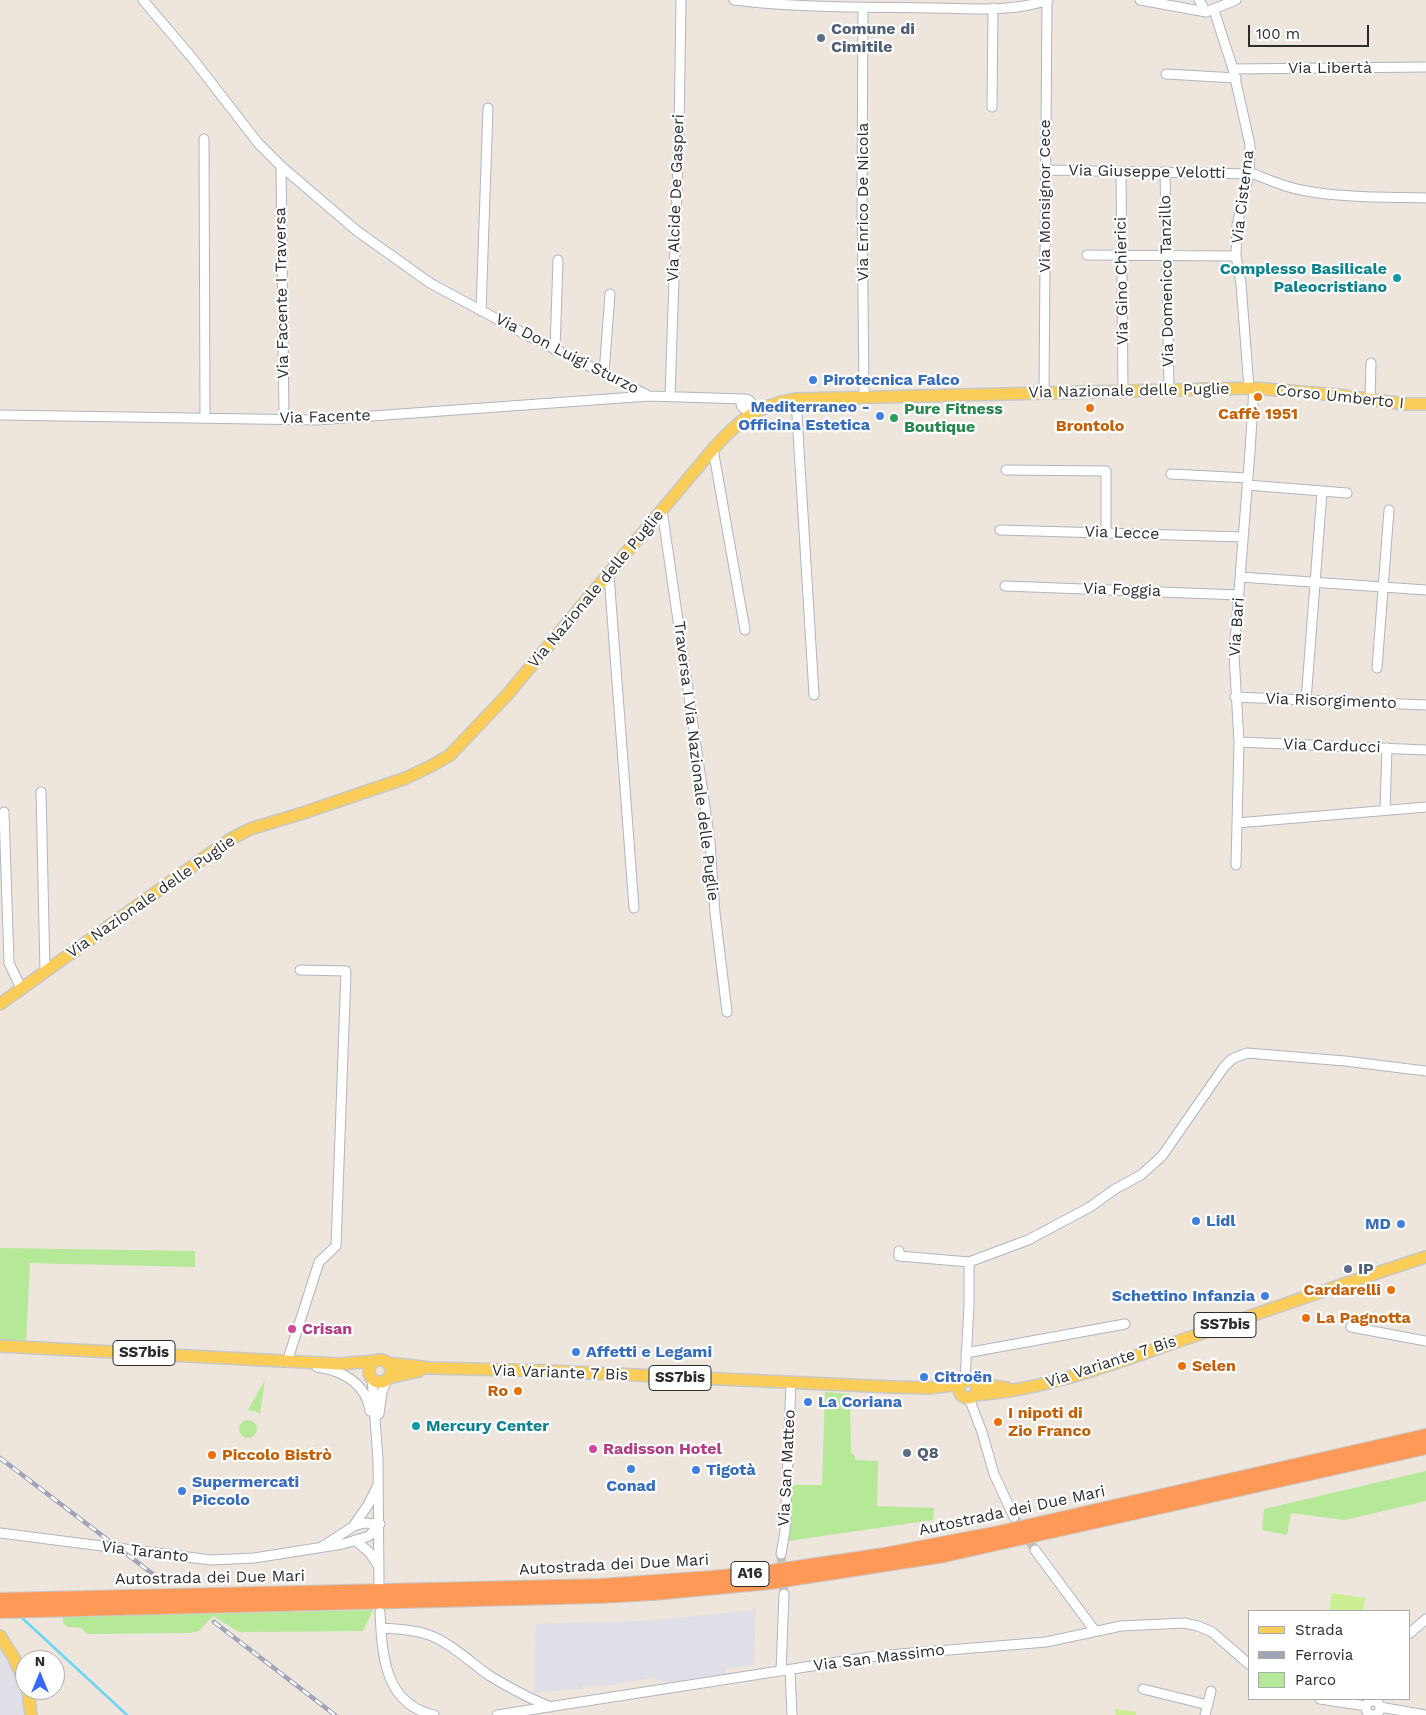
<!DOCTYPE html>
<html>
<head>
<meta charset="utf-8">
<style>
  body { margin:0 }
  #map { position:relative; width:1426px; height:1715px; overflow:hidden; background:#eee6dd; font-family:"Work Sans",sans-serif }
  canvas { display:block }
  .legend { position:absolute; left:1248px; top:1610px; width:162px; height:90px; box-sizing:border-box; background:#fff; border:1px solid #ababab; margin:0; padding:6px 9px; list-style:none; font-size:15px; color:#2c2c2c }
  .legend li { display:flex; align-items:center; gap:10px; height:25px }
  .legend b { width:25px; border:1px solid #ababab }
  .north { position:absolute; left:15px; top:1650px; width:50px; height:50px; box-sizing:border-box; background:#fff; border:1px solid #ababab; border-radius:50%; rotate:0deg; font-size:14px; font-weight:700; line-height:20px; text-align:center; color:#2c2c2c }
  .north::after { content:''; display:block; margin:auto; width:18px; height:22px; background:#3966ff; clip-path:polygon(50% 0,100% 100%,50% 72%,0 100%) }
  .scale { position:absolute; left:1248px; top:25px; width:121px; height:22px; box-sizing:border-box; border:2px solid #2c2c2c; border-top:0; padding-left:6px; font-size:15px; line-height:18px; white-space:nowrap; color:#2c2c2c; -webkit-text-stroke:4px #fff; paint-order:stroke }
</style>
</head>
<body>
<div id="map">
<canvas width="1426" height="1715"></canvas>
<ul class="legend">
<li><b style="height:6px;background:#f9cd57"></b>Strada</li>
<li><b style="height:6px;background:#9fa4b7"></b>Ferrovia</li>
<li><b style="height:14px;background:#b5e897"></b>Parco</li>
</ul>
<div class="north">N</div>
<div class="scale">100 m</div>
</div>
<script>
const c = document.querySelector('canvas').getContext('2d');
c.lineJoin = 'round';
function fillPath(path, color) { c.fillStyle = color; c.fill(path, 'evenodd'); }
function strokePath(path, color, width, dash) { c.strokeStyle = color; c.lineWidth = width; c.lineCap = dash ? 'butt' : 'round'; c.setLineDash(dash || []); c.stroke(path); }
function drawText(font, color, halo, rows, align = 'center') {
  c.font = font + ' "Work Sans",sans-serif'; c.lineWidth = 4.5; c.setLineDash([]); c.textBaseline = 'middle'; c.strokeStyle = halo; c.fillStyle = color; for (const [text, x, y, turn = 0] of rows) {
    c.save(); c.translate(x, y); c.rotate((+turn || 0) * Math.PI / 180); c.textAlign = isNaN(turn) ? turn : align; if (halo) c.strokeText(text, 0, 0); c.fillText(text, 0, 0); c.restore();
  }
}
const industrial = new Path2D(`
  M 756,1610 L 754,1665 L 725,1669 L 725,1674 L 670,1682 L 651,1678 L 605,1686 L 582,1686 L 581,1689 L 534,1692 L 536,1624 L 646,1621 Z
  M 0,1647 L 18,1678 L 24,1700 L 24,1715 L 0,1715 Z`);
const green = new Path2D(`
  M 0,1248 L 195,1251 L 195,1267 L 30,1263 L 26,1342 L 0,1340 Z
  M 265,1380 L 260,1414 L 257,1412 L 248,1410 Z
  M 825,1392 L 850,1394 L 851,1453 L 855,1456 L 855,1460 L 878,1461 L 877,1506 L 934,1508 L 933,1520 L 788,1541 L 791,1485 L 822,1485 Z
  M239 1429a9 9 0 1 1 18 0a9 9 0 1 1-18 0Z
  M 1426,1471 L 1426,1501 L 1345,1520 L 1291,1513 L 1287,1535 L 1262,1530 L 1264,1509 Z
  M 373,1610 L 363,1631 L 239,1632 L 213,1616 L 199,1631 L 190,1633 L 87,1634 L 81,1628 L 68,1627 L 63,1623 L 63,1617 Z`);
const pitch = new Path2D(`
  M 1332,1593 L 1365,1598 L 1363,1611 L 1329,1611 Z
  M 1116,1709 L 1136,1712 L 1136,1715 L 1115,1715 Z`);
const stream = new Path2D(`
  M 20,1616 L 127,1715`);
const minorTunnel = new Path2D(`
  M 1014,1517 L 1035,1550
  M 781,1554 L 784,1594`);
const minor = new Path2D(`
  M 143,0 L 193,59 L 258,143 L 281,166 L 357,231 L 430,283 L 521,332 L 649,396 L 744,399
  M 734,0 C 799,8 864,7 930,8 C 968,8 1011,13 1048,0
  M 1140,0 L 1206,12 L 1236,0
  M 1199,0 L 1206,12
  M 863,7 L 862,198 L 864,396
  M 1214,10 L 1233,69 L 1250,145 L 1249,174 L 1237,225 L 1236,256 L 1241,284 L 1249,388
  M 1233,69 L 1426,67
  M 1166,74 L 1236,78
  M 992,107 L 993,8
  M 204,139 L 205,418
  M 281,166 L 284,419
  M 1046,170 L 1254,174 C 1269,180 1285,187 1301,190 C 1342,198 1385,197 1426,198
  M 1121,171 L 1123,390
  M 1165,172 L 1169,389
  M 1087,255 L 1236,256
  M 481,311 L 488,108
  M 555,350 L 558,260
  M 604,373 L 610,294
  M 1044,392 L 1047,1
  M 670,396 L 679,132 L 681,0
  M741 404a5 5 0 1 1 10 0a5 5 0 1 1-10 0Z
  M 796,399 L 814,695
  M 1370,399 L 1371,363
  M 0,415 L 317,420 L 649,396
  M 713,449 L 745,630
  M 1006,470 L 1106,471 L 1106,533
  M 1171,474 L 1248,478
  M 1247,485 L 1347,493
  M 662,510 L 710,842 L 715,913 L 727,1012
  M 1000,530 L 1243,537
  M 609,575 L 634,908
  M 1240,577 L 1426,590
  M 1005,586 L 1239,595
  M 1377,668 L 1389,510
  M 1235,697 L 1426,705
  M 1306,701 L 1322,492
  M 1239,742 L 1426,750
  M 41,792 L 45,972
  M 1385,810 L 1387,748
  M 4,812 L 9,963 L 21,988
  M 1237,823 L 1426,807
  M 1236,865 L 1239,742 L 1234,654 L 1250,451 L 1254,388
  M 899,1251 L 899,1256 L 969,1262 L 1028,1240 L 1090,1207 L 1115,1189 L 1141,1175 L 1162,1156 L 1224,1067 L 1232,1059 L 1247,1053 L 1345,1061 L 1426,1071
  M 1351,1327 L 1426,1341
  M 966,1353 L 1125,1324
  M 287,1362 L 319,1262 L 336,1246 L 346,971 L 300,970
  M 317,1367 C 343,1371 366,1383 370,1411
  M 372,1378 L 378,1460 L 379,1583
  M 965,1381 L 969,1305 L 969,1262
  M 969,1398 L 982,1432 L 994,1474 L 1014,1517
  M 379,1414 L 382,1392 L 387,1380
  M 354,1525 L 368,1505 L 378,1485
  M 0,1533 L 211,1560 L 254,1558 L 343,1544 L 369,1536 L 380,1524
  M 355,1540 L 370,1553 L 379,1567
  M 323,1546 L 354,1526 L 364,1523 L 380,1524
  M 1035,1550 L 1095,1631
  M 781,1554 L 785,1531 L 791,1383
  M 380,1612 C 382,1654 384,1704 434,1715
  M 381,1628 C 396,1629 412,1629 426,1634 C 449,1641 471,1663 490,1676 C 510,1688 530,1699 551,1707
  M 1410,1633 L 1426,1619
  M 790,1670 L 792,1715
  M 781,1671 L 784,1594
  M 1143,1689 L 1208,1705
  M 1320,1699 L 1366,1706
  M1366 1708a7 7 0 1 1 14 0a7 7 0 1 1-14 0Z
  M 1380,1707 L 1426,1715
  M 497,1715 L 876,1656 L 1046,1642 L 1121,1626 L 1184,1623 L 1198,1626 L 1212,1632 L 1250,1665
  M 1205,1715 L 1211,1691`);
const major = new Path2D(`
  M 0,1004 L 229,840 L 250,829 L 303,813 L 406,778 L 431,766 L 450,755 L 507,695 L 713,449 C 740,419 756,406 796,399 L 1254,388 L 1337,395 L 1405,404 L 1426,404
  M 0,1346 L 340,1364 L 375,1361
  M369 1371a11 11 0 1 1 22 0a11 11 0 1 1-22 0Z
  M 387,1363 L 430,1368 L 550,1371 L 892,1387 L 929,1388 L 961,1384
  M 388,1378 L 419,1371
  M959 1389a9 9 0 1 1 18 0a9 9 0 1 1-18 0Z
  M 975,1384 L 1007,1388
  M 974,1395 C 1046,1390 1115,1363 1182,1340 C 1263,1312 1344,1283 1426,1257
  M 0,1636 L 14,1658 L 25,1682
  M 28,1690 L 31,1715`);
const highway = new Path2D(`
  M 0,1600 L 600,1586 L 712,1578 L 770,1572 L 884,1555 L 999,1533 L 1426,1436
  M 0,1611 L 600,1596 L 654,1593 L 770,1582 L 944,1555 L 1426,1447`);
const rail = new Path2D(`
  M 0,1458 L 162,1581
  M 214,1622 L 335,1715`);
const markers = [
  [821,38,5,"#5c6f8a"],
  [1397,278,5,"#0f9aa8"],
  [813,380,5,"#3f7fe0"],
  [1258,397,5,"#e8710a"],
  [1090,408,5,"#e8710a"],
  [880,416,5,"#3f7fe0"],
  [894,418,5,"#2e9e5b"],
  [1196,1221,5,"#3f7fe0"],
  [1401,1224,5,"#3f7fe0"],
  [1348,1269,5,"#5c6f8a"],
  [1391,1290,5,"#e8710a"],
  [1265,1296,5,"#3f7fe0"],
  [1306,1318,5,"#e8710a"],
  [292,1329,5,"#d1479c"],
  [576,1352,5,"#3f7fe0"],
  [1182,1366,5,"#e8710a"],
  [924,1377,5,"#3f7fe0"],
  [518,1391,5,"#e8710a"],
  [808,1402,5,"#3f7fe0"],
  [998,1422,5,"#e8710a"],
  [416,1426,5,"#0f9aa8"],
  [593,1449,5,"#d1479c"],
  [907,1453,5,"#5c6f8a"],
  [212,1455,5,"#e8710a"],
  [631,1469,5,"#3f7fe0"],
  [696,1470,5,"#3f7fe0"],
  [182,1491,5,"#3f7fe0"]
];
const shields = [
  [1225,1325,62],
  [144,1353,62],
  [680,1378,62],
  [750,1574,38]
];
const shieldNames = [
  ["SS7bis",1225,1325],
  ["SS7bis",144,1353],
  ["SS7bis",680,1378],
  ["A16",750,1574]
];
const serviceNames = [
  ["Comune di",831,29],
  ["Cimitile",831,47],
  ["IP",1358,1269],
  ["Q8",917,1453]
];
const streetNames = [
  ["Via Libertà",1330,68],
  ["Via Giuseppe Velotti",1147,172,1],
  ["Via Monsignor Cece",1045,196,-90],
  ["Via Cisterna",1243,197,-83],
  ["Via Alcide De Gasperi",676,198,-88],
  ["Via Enrico De Nicola",863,202,-90],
  ["Via Gino Chierici",1122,281,-91],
  ["Via Domenico Tanzillo",1167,281,-91],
  ["Via Facente I Traversa",282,293,-91],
  ["Via Don Luigi Sturzo",567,354,27],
  ["Via Nazionale delle Puglie",1129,391,-1],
  ["Corso Umberto I",1340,397,6],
  ["Via Facente",325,417,-2],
  ["Via Lecce",1122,533,2],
  ["Via Nazionale delle Puglie",596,589,-50],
  ["Via Foggia",1122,590,2],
  ["Via Bari",1237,627,-86],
  ["Via Risorgimento",1331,701,2],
  ["Via Carducci",1332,746,2],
  ["Traversa I Via Nazionale delle Puglie",696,761,83],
  ["Via Nazionale delle Puglie",151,897,-35],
  ["Via Variante 7 Bis",1111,1362,-18],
  ["Via Variante 7 Bis",560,1373,2],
  ["Via San Matteo",787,1468,-87],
  ["Autostrada dei Due Mari",1012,1511,-12],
  ["Via Taranto",145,1552,7],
  ["Autostrada dei Due Mari",614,1565,-3],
  ["Autostrada dei Due Mari",210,1578,-1],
  ["Via San Massimo",879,1658,-7]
];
const cultureNames = [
  ["Complesso Basilicale",1387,269],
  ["Paleocristiano",1387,287],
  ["Mercury Center",426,1426,"left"]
];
const shopNames = [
  ["Pirotecnica Falco",823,380],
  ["Mediterraneo -",870,407,"right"],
  ["Officina Estetica",870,425,"right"],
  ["Lidl",1206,1221],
  ["MD",1391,1224,"right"],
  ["Schettino Infanzia",1255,1296,"right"],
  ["Affetti e Legami",586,1352],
  ["Citroën",934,1377],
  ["La Coriana",818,1402],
  ["Tigotà",706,1470],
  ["Supermercati",192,1482],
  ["Piccolo",192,1500],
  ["Conad",631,1486,"center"]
];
const leisureNames = [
  ["Pure Fitness",904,409],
  ["Boutique",904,427]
];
const foodNames = [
  ["Caffè 1951",1258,414,"center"],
  ["Brontolo",1090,426,"center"],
  ["Cardarelli",1381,1290,"right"],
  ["La Pagnotta",1316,1318],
  ["Selen",1192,1366],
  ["Ro",508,1391,"right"],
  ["I nipoti di",1008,1413],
  ["Zio Franco",1008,1431],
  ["Piccolo Bistrò",222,1455]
];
const hotelNames = [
  ["Crisan",302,1329],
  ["Radisson Hotel",603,1449]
];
fillPath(industrial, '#e0dee6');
fillPath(green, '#b5e897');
fillPath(pitch, '#cbef92');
strokePath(stream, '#6ad6f6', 2.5);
strokePath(minorTunnel, '#c7c1ba', 9, [9, 4.5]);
strokePath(minor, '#b1b4c0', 11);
strokePath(major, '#c8c8c8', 14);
strokePath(highway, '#c8c8c8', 16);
strokePath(minor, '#fff', 9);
strokePath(major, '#f9cd57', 11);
strokePath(highway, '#ff9957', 14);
strokePath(rail, '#9fa4b7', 4.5);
strokePath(rail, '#fff', 2.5, [8]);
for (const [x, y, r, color] of markers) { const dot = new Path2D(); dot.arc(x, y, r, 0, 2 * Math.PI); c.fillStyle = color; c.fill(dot); strokePath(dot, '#fff', 2); }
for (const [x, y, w] of shields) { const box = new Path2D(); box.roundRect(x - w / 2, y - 12.5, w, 25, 4); c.fillStyle = '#fff'; c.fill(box); strokePath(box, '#2c2c2c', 1); }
drawText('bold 15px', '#2c2c2c', null, shieldNames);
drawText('bold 16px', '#4e5e75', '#fff', serviceNames, 'left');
drawText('16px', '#2c2c2c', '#fff', streetNames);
drawText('bold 16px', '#0d838f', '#fff', cultureNames, 'right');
drawText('bold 16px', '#366cbe', '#fff', shopNames, 'left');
drawText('bold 16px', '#27864d', '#fff', leisureNames, 'left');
drawText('bold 16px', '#c56008', '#fff', foodNames, 'left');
drawText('bold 16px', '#b23c85', '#fff', hotelNames, 'left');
</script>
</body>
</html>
